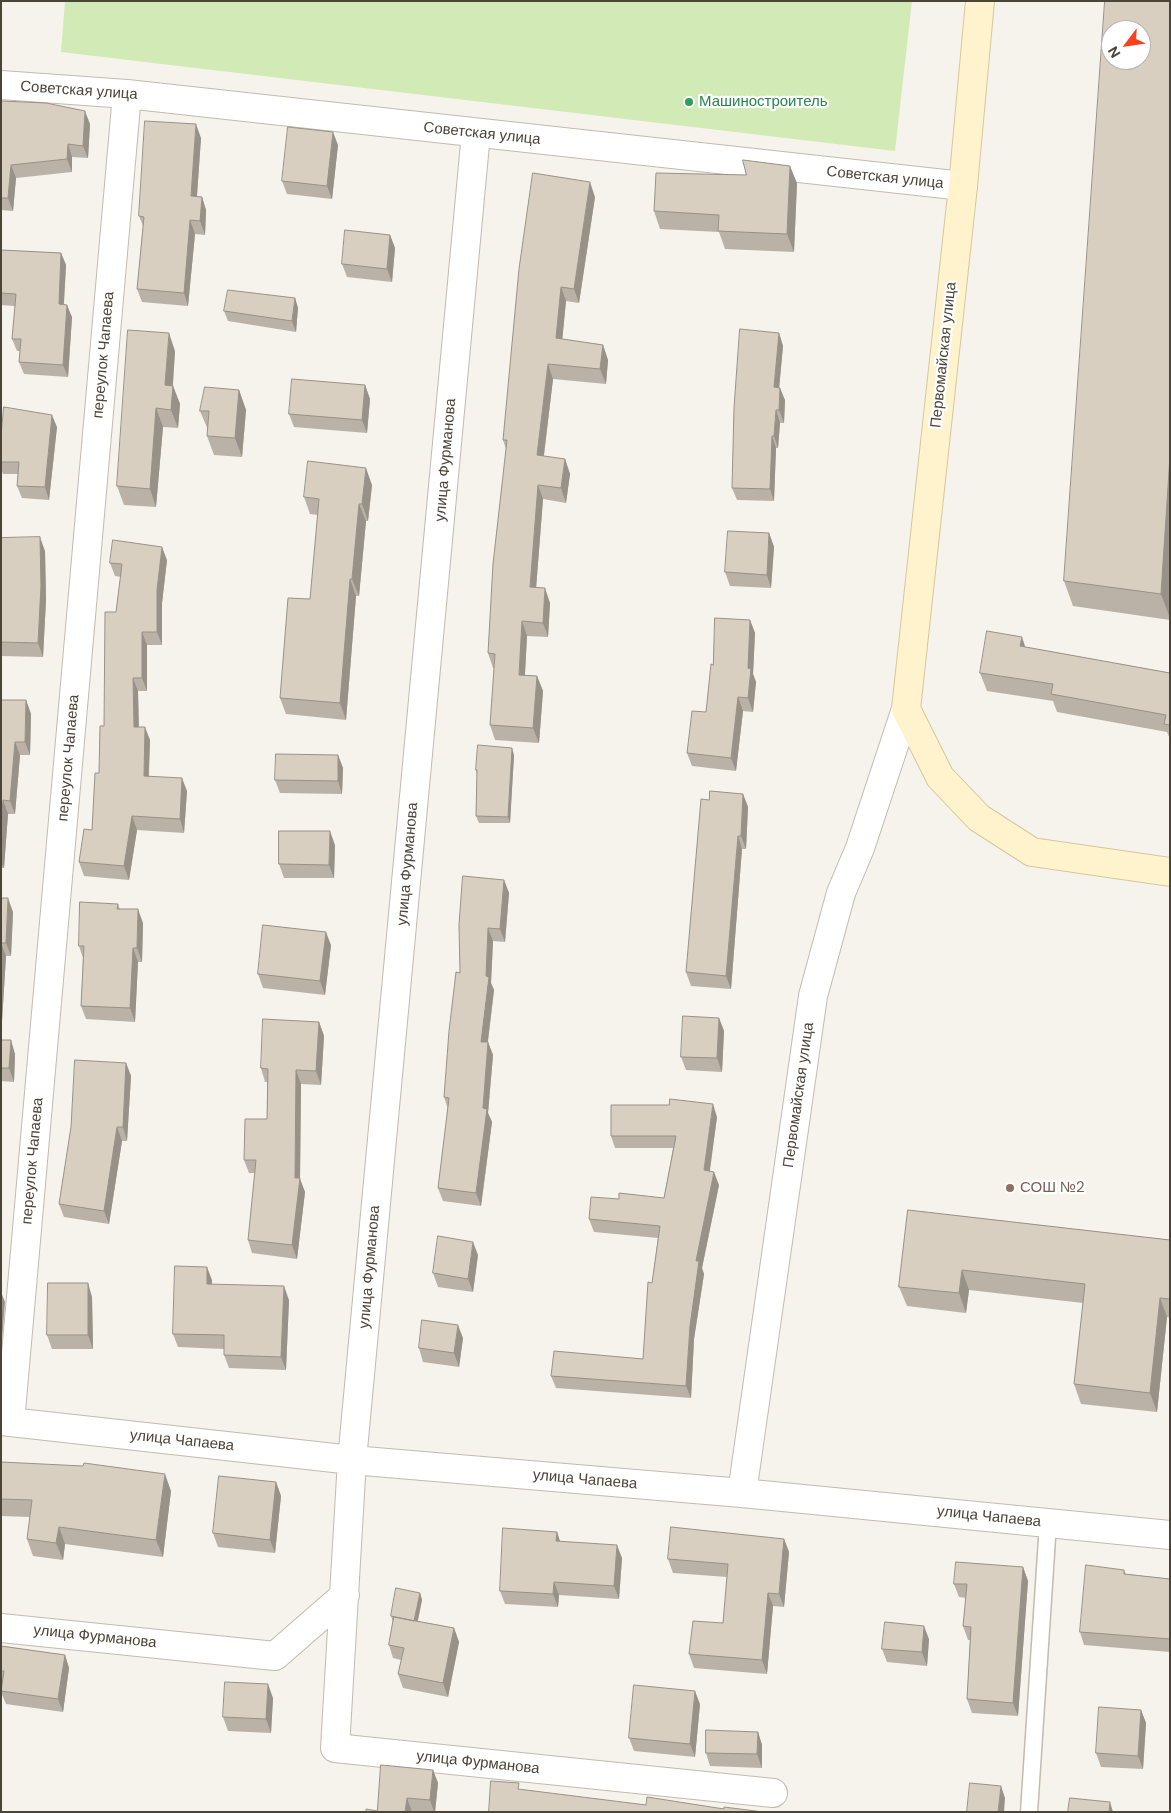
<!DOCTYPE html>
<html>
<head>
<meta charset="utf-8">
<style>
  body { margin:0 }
  #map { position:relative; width:1171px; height:1813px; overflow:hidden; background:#f6f3ec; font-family:"DM Sans",sans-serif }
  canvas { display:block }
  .frame { position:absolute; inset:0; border:2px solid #4b4439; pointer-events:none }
  .north { position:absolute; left:1101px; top:20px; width:50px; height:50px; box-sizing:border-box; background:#fff; border:1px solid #b7b4b0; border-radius:50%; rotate:239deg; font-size:14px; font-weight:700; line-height:20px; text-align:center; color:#4b4439 }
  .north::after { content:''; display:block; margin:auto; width:18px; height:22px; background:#fc3f1d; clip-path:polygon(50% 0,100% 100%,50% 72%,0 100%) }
</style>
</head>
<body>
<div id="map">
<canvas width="1171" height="1813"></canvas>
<div class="frame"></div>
<div class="north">N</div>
</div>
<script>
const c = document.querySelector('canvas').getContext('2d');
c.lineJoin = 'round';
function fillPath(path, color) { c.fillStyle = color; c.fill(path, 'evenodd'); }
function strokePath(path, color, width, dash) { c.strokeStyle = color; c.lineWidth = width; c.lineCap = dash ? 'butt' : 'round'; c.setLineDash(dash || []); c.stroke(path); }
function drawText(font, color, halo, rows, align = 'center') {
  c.font = font + ' "DM Sans",sans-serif'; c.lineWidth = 4.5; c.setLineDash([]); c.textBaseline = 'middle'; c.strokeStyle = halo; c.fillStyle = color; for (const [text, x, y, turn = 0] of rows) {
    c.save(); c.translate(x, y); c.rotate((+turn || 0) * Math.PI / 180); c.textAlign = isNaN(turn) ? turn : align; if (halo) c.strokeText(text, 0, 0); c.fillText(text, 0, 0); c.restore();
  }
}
const green = new Path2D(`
  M 65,1 L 912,1 L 895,151 L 61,52 Z`);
const service = new Path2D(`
  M 1029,1812 L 1048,1523`);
const minor = new Path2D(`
  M 1,85 L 127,94 L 963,186
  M 476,133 L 352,1460 L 335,1748 L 773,1793
  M 1,1421 L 352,1460 L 742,1493 L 1170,1535
  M 10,1422 L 127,94
  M 742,1493 L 813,996 L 841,893 L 860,848 L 906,709
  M 1,1628 L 275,1656 L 345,1595`);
const secondary = new Path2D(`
  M 980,1 L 963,186 L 906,709 L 940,777 L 979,818 L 1032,852 L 1170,872`);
const wall = new Path2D(`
  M 1170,1 L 1170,620 L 1073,606 L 1064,581 Z
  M 1,101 L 90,124 L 88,158 L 72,157 L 72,172 L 16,178 L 13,211 L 1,210 Z
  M 201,138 L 197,196 L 202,197 L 206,210 L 205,235 L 195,234 L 188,306 L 142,302 L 137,289 L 143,226 L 139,216 Z
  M 338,145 L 332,199 L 287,194 L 282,181 Z
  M 797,183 L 794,252 L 725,249 L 719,232 L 660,229 L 654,211 Z
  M 595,197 L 579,303 L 566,301 L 562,339 L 603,345 L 608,360 L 606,384 L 553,379 L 544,456 L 565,459 L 570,474 L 566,503 L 543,499 L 536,588 L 550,603 L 548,637 L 527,636 L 525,675 L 537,676 L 543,691 L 539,743 L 495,740 L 490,725 L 494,668 L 493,668 L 488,653 L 506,449 L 503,440 Z
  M 390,235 L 395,248 L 392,282 L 347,277 L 342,264 Z
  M 1,250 L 61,253 L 66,265 L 64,304 L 72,317 L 68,377 L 24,374 L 19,362 L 20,351 L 17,351 L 12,339 L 15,306 L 1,305 Z
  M 295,298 L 298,308 L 296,332 L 228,321 L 224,311 Z
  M 779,333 L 783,346 L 779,388 L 785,400 L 784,423 L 780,423 L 778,448 L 776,448 L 774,501 L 737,500 L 732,488 Z
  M 175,351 L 173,386 L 180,404 L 178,428 L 163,427 L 156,507 L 124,505 L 117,486 Z
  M 365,385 L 370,399 L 367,433 L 294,427 L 289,414 Z
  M 239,390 L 246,410 L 242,457 L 214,455 L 207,436 L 208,430 L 200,411 Z
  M 57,427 L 49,500 L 22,498 L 17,486 L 18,474 L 3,474 L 1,469 L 1,436 Z
  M 372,485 L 368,521 L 366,521 L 359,596 L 356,596 L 346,720 L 286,714 L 280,698 L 310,599 L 318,515 L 310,514 L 304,497 Z
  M 769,533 L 774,547 L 771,588 L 730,586 L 725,572 Z
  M 1,538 L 45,551 L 46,600 L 43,657 L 1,656 Z
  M 167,560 L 162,603 L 162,645 L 147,645 L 147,691 L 138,691 L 139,727 L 150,740 L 149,776 L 187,791 L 184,833 L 137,830 L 129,880 L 84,876 L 79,862 L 92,830 L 99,773 L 104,726 L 121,577 L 115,576 L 110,563 Z
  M 750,620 L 755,633 L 753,674 L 756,682 L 753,712 L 743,711 L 736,771 L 692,766 L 687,753 L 706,712 L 713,665 Z
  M 1025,647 L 1170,673 L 1170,739 L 1167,732 L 1057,712 L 1053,701 L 987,691 L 980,673 Z
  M 1,700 L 26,700 L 31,714 L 30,755 L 20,755 L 15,814 L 8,814 L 4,868 L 1,868 Z
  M 338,755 L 343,768 L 342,794 L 280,793 L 275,780 Z
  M 514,755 L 510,823 L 479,823 L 476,816 L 477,775 L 476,770 Z
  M 743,794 L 748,807 L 746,849 L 742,849 L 731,989 L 691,986 L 686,972 Z
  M 335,845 L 334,878 L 284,878 L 279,864 Z
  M 504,880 L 509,893 L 505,942 L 493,941 L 491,983 L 494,990 L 488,1042 L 493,1055 L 488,1113 L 492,1122 L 481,1206 L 443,1201 L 438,1188 L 448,1109 L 444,1097 L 460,973 Z
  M 1,898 L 13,912 L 11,956 L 6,956 L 1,1038 Z
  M 118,904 L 120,909 L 143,923 L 142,962 L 138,962 L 135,1022 L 86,1019 L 81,1006 L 83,958 L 79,946 Z
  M 331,945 L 325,995 L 263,988 L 258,974 Z
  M 719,1018 L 724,1031 L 722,1072 L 686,1070 L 681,1057 Z
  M 319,1022 L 324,1036 L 321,1085 L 301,1084 L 300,1179 L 305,1192 L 297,1259 L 252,1253 L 248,1240 L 255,1173 L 249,1173 L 244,1160 L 267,1119 L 267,1082 L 265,1082 L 261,1068 Z
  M 1,1040 L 15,1054 L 14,1082 L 1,1081 Z
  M 126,1063 L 131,1076 L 127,1141 L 122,1141 L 109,1224 L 64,1217 L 59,1204 Z
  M 717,1117 L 710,1171 L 719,1185 L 702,1268 L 704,1274 L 694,1339 L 691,1398 L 556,1388 L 551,1376 L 643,1359 L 652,1283 L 658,1238 L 594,1232 L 589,1219 L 619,1199 L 664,1198 L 673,1148 L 615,1148 L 611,1136 Z
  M 908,1210 L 1170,1240 L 1170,1318 L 1167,1317 L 1157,1412 L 1081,1404 L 1074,1384 L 1083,1303 L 969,1290 L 966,1313 L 907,1306 L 899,1287 Z
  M 478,1255 L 473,1292 L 438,1287 L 433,1273 Z
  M 212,1280 L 212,1284 L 289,1300 L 286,1370 L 229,1368 L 224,1355 L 224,1349 L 178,1347 L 173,1334 Z
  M 92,1297 L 93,1349 L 52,1349 L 47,1335 Z
  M 463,1338 L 459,1367 L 423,1362 L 419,1348 Z
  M 1,1462 L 171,1491 L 163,1557 L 65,1544 L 63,1560 L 33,1556 L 27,1539 L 30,1517 L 1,1516 Z
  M 276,1482 L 281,1496 L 275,1553 L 218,1547 L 213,1533 Z
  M 557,1532 L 560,1541 L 622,1558 L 619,1599 L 559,1595 L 558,1607 L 505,1604 L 500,1591 Z
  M 784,1539 L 789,1552 L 784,1607 L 773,1606 L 767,1674 L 694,1668 L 689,1654 L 723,1623 L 727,1577 L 673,1573 L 668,1559 Z
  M 1023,1567 L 1028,1581 L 1018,1716 L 972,1713 L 967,1699 L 970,1640 L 968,1640 L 963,1626 L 966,1598 L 959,1597 L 954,1584 Z
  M 1124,1570 L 1126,1574 L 1170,1579 L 1170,1652 L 1084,1645 L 1080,1632 Z
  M 420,1593 L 422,1600 L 418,1621 L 454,1628 L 459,1642 L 448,1697 L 403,1688 L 398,1674 L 401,1660 L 393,1658 L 389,1645 L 393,1622 L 391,1616 Z
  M 929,1639 L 927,1666 L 887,1662 L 882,1649 Z
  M 1,1646 L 65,1655 L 69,1668 L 63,1712 L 6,1704 L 1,1692 Z
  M 273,1698 L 271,1733 L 228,1731 L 223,1717 Z
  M 700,1704 L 695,1757 L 634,1751 L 629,1738 Z
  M 1141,1710 L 1146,1723 L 1143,1769 L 1101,1767 L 1096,1753 Z
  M 758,1732 L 762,1745 L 762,1768 L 710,1766 L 706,1753 Z
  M 433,1770 L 438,1783 L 435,1812 L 366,1812 L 377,1811 Z`);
const shadedWall = new Path2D(`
  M 85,111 L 90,124 L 88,158 L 83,146 Z
  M 196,124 L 201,138 L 196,209 L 191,196 Z
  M 333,132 L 338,145 L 332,199 L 327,186 Z
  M 68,144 L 72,157 L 72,172 L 67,159 Z
  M 11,165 L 16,178 L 13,211 L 8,198 Z
  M 790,166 L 797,183 L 794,252 L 787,234 Z
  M 590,182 L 595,197 L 579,303 L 574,289 Z
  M 202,197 L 206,210 L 205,235 L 200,221 Z
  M 190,220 L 195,234 L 188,306 L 184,293 Z
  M 390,235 L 395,248 L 392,282 L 387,269 Z
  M 61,253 L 66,265 L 63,316 L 59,304 Z
  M 561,287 L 566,301 L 561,353 L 556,338 Z
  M 295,298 L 298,308 L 296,332 L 292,321 Z
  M 67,305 L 72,317 L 68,377 L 63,365 Z
  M 169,333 L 175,351 L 172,394 L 173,386 L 180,404 L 178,428 L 171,410 L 165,385 Z
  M 779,333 L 783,346 L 778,400 L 774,387 Z
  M 603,345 L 608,360 L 606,384 L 600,369 Z
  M 548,364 L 553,379 L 542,470 L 537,455 Z
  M 365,385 L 370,399 L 367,433 L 362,420 Z
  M 780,388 L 785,400 L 784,423 L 779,410 Z
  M 239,390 L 246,410 L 242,457 L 235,438 Z
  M 156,408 L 163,427 L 156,507 L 150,489 Z
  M 776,410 L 780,423 L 778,448 L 774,436 Z
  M 52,415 L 57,427 L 49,500 L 45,487 Z
  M 772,436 L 776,448 L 774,501 L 770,489 Z
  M 1170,456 L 1170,618 L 1161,594 Z
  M 565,459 L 570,474 L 566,503 L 561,488 Z
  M 366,468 L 372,485 L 368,521 L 362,504 Z
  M 538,485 L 543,499 L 535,602 L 530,587 Z
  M 359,504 L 366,521 L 359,596 L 352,579 Z
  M 769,533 L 774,547 L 771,588 L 767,575 Z
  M 40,537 L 45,551 L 46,600 L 43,657 L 38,643 Z
  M 162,547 L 167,560 L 162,603 L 162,645 L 157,632 L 157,590 Z
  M 350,579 L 356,596 L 346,720 L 340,703 Z
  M 545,588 L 550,603 L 548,637 L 543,623 Z
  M 750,620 L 755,633 L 753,674 L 756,682 L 753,712 L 748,698 L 748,668 Z
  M 522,621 L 527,636 L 524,690 L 519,675 Z
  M 142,632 L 147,645 L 147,691 L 142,678 Z
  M 1022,637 L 1028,655 L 1020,646 Z
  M 537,676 L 543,691 L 539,743 L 533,728 Z
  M 133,678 L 138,691 L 139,740 L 134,727 Z
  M 738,697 L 743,711 L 736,771 L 731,758 Z
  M 26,700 L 31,714 L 30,755 L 25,742 Z
  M 145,727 L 150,740 L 148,789 L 144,776 Z
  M 15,742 L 20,755 L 15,814 L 10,801 Z
  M 512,748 L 514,755 L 510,823 L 508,817 Z
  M 338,755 L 343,768 L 342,794 L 338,781 Z
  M 182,778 L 187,791 L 184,833 L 180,819 Z
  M 743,794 L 748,807 L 746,849 L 741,836 Z
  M 3,800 L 8,814 L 4,868 L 1,862 L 1,824 Z
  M 132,816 L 137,830 L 129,880 L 124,866 Z
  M 330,831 L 335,845 L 334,878 L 329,865 Z
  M 738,836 L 742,849 L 731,989 L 726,976 Z
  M 504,880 L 509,893 L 505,942 L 500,929 Z
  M 8,898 L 13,912 L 11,956 L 6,943 Z
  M 138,909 L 143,923 L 142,962 L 137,948 Z
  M 488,928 L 493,941 L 491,983 L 494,990 L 486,1055 L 481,1042 L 486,976 Z
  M 326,932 L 331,945 L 325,995 L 320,981 Z
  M 1,943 L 6,956 L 1,1038 Z
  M 133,948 L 138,962 L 135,1022 L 130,1008 Z
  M 719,1018 L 724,1031 L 722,1072 L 717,1058 Z
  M 319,1022 L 324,1036 L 321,1085 L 316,1071 Z
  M 11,1040 L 15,1054 L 14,1082 L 9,1068 Z
  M 488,1042 L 493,1055 L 488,1113 L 492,1122 L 481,1206 L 476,1193 Z
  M 126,1063 L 131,1076 L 127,1141 L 123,1127 Z
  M 296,1070 L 301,1084 L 300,1179 L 305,1192 L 297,1259 L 292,1245 L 295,1178 Z
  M 713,1104 L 717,1117 L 708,1182 L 704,1170 Z
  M 117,1127 L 122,1141 L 109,1224 L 104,1211 Z
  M 714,1172 L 719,1185 L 702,1268 L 704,1274 L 694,1339 L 691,1398 L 686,1386 L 690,1326 L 696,1261 Z
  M 473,1242 L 478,1255 L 473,1292 L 468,1279 Z
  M 207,1267 L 212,1280 L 211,1297 L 207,1284 Z
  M 962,1270 L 969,1290 L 966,1313 L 959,1293 Z
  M 88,1283 L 92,1297 L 93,1349 L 88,1335 Z
  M 284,1286 L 289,1300 L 286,1370 L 281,1357 Z
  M 1,1292 L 5,1302 L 2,1340 L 1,1339 Z
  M 1160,1298 L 1167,1317 L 1157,1412 L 1150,1393 Z
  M 458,1325 L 463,1338 L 459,1367 L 454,1353 Z
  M 165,1474 L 171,1491 L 163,1557 L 156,1540 Z
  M 276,1482 L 281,1496 L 275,1553 L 270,1540 Z
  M 59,1527 L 65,1544 L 63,1560 L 56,1543 Z
  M 557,1532 L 561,1545 L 556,1541 Z
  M 784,1539 L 789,1552 L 784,1607 L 779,1594 Z
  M 617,1545 L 622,1558 L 619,1599 L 614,1586 Z
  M 1023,1567 L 1028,1581 L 1018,1716 L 1013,1703 Z
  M 554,1582 L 559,1595 L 558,1607 L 553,1594 Z
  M 420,1593 L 422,1600 L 416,1628 L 414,1621 Z
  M 768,1593 L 773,1606 L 767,1674 L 762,1660 Z
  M 924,1626 L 929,1639 L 927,1666 L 922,1652 Z
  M 454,1628 L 459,1642 L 448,1697 L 443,1683 Z
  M 65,1655 L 69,1668 L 63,1712 L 58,1699 Z
  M 268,1684 L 273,1698 L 271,1733 L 266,1719 Z
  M 695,1691 L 700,1704 L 695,1757 L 690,1744 Z
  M 1141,1710 L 1146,1723 L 1143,1769 L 1138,1756 Z
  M 758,1732 L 762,1745 L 762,1768 L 757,1754 Z
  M 433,1770 L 438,1783 L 435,1812 L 434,1812 L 430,1800 Z
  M 1001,1786 L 1005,1798 L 1004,1812 L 998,1812 Z
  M 407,1798 L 412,1812 L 405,1812 Z
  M 1110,1802 L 1113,1812 L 1109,1812 Z`);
const building = new Path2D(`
  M 1105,1 L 1170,1 L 1170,456 L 1161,594 L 1064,581 ZM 1111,30 L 1141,30 L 1141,60 L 1111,60 Z
  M 1,101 L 46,103 L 85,111 L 83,146 L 68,144 L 67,159 L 11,165 L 8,198 L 1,198 Z
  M 145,121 L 196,124 L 191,196 L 202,197 L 200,221 L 190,220 L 184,293 L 137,289 L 144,217 L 139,216 Z
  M 288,127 L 333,132 L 327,186 L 282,181 Z
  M 743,160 L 790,166 L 787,234 L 718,231 L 719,215 L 654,211 L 656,173 L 746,175 Z
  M 533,173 L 590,182 L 574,289 L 561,287 L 556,338 L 603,345 L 600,369 L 548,364 L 537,455 L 565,459 L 561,488 L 538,485 L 530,587 L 545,588 L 543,623 L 522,621 L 519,675 L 537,676 L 533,728 L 490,725 L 495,654 L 488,653 L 493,564 L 507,440 L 503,440 L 519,269 Z
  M 345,230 L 390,235 L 387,269 L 342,264 Z
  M 1,250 L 61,253 L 59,304 L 67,305 L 63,365 L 19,362 L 21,339 L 12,339 L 16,294 L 1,293 Z
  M 228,290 L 295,298 L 292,321 L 224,311 Z
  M 740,329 L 779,333 L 774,387 L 780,388 L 779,410 L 776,410 L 774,436 L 772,436 L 770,489 L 732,488 L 734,408 Z
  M 128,330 L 169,333 L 165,385 L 173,386 L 171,410 L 156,408 L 150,489 L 117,486 Z
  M 292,379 L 365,385 L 362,420 L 289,414 Z
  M 205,387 L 239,390 L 235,438 L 207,436 L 209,411 L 200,411 Z
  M 4,407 L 52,415 L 45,487 L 17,486 L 19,462 L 1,462 L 1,436 Z
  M 308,461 L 366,468 L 362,504 L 359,504 L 352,579 L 350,579 L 340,703 L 280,698 L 288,598 L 310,599 L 319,499 L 304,497 Z
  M 728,531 L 769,533 L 767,575 L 725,572 Z
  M 40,537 L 41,586 L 38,643 L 1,642 L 1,538 Z
  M 113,540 L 162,547 L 157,590 L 157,632 L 142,632 L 142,678 L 133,678 L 134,727 L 145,727 L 144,776 L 182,778 L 180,819 L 132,816 L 124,866 L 79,862 L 84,829 L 92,830 L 95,773 L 99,773 L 100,726 L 104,726 L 105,612 L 116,612 L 122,564 L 110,563 Z
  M 715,618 L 750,620 L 748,668 L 751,669 L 748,698 L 738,697 L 731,758 L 687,753 L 692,711 L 706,712 L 711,664 L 713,665 Z
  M 987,631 L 1022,637 L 1020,646 L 1170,673 L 1170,725 L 1164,724 L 1166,715 L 1051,694 L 1053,684 L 980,673 Z
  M 1,700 L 26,700 L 25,742 L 15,742 L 10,801 L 3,800 L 1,824 Z
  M 478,745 L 512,748 L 508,817 L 476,816 L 477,770 L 476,770 Z
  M 276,754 L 338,755 L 338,781 L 275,780 Z
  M 710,791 L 743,794 L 741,836 L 738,836 L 726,976 L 686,972 L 701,799 L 709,800 Z
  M 279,831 L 330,831 L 329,865 L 279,864 Z
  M 463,876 L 504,880 L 500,929 L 488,928 L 486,976 L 489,977 L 481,1042 L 488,1042 L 483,1108 L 487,1109 L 476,1193 L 438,1188 L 449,1098 L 444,1097 L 449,1031 L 456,972 L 460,973 L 459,925 Z
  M 1,898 L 8,898 L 6,943 L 1,943 Z
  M 80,902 L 118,904 L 117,909 L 138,909 L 137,948 L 133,948 L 130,1008 L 81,1006 L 84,946 L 79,946 Z
  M 263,925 L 326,932 L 320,981 L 258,974 Z
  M 683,1016 L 719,1018 L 717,1058 L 681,1057 Z
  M 263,1019 L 319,1022 L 316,1071 L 296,1070 L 295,1178 L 300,1178 L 292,1245 L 248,1240 L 256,1160 L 244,1160 L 245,1119 L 267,1119 L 268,1069 L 261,1068 Z
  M 1,1040 L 11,1040 L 9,1068 L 1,1068 Z
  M 75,1060 L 126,1063 L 123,1127 L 117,1127 L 104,1211 L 59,1204 L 71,1127 Z
  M 670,1099 L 713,1104 L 704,1170 L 714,1172 L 696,1261 L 699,1261 L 690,1326 L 686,1386 L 551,1376 L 554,1351 L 643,1359 L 648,1282 L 652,1283 L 660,1226 L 589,1219 L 591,1197 L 619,1199 L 619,1193 L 664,1198 L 676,1136 L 611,1136 L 611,1105 L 669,1105 Z
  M 908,1210 L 1170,1240 L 1170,1299 L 1160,1298 L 1150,1393 L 1074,1384 L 1085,1284 L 962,1270 L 959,1293 L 899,1287 Z
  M 438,1236 L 473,1242 L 468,1279 L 433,1273 Z
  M 175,1266 L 207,1267 L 207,1284 L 284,1286 L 281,1357 L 224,1355 L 224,1335 L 173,1334 Z
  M 48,1283 L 88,1283 L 88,1335 L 47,1335 Z
  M 422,1320 L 458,1325 L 454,1353 L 419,1348 Z
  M 1,1462 L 83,1466 L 84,1463 L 165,1474 L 156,1540 L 59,1527 L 56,1543 L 27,1539 L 32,1500 L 1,1499 Z
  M 219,1476 L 276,1482 L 270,1540 L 213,1533 Z
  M 671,1527 L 784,1539 L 779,1594 L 768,1593 L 762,1660 L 689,1654 L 693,1621 L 723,1623 L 728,1564 L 668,1559 Z
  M 503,1528 L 557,1532 L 556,1541 L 617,1545 L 614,1586 L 554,1582 L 553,1594 L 500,1591 Z
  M 956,1562 L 1023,1567 L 1013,1703 L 967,1699 L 971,1627 L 963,1626 L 967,1584 L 954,1584 Z
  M 1086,1565 L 1124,1570 L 1124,1574 L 1170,1579 L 1170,1639 L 1080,1632 Z
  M 396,1588 L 420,1593 L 414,1621 L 391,1616 Z
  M 394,1617 L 454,1628 L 443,1683 L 398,1674 L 404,1648 L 389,1645 Z
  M 885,1622 L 924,1626 L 922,1652 L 882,1649 Z
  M 1,1646 L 65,1655 L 58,1699 L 1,1691 L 4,1671 L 1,1671 Z
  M 225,1682 L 268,1684 L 266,1719 L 223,1717 Z
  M 634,1685 L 695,1691 L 690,1744 L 629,1738 Z
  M 1099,1707 L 1141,1710 L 1138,1756 L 1096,1753 Z
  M 706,1730 L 758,1732 L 757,1754 L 706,1753 Z
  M 381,1765 L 433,1770 L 430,1800 L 407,1798 L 405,1812 L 366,1812 L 366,1809 L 377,1811 Z
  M 491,1781 L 519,1783 L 518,1789 L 646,1805 L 647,1797 L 724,1809 L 724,1807 L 763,1812 L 489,1812 Z
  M 970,1783 L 1001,1786 L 998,1812 L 967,1812 Z
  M 1070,1798 L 1110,1802 L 1109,1812 L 1068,1812 Z`);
const markers = [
  [689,102,5,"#2e9e5b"],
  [1010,1188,5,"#8d6e63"]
];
const streetNames = [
  ["Советская улица",79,91,4],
  ["Советская улица",482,134,6],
  ["Советская улица",885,178,6],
  ["переулок Чапаева",104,355,-85],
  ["Первомайская улица",944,355,-84],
  ["улица Фурманова",446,460,-85],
  ["переулок Чапаева",69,758,-85],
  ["улица Фурманова",408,864,-85],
  ["Первомайская улица",799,1095,-82],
  ["переулок Чапаева",33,1161,-85],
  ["улица Фурманова",370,1267,-85],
  ["улица Чапаева",182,1441,6],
  ["улица Чапаева",585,1480,5],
  ["улица Чапаева",989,1517,6],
  ["улица Фурманова",95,1637,6],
  ["улица Фурманова",478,1763,6]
];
const leisureNames = [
  ["Машиностроитель",699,102]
];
const educationNames = [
  ["СОШ №2",1020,1188]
];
fillPath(green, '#d2eab5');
strokePath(service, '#c2bbae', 19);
strokePath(minor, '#c2bbae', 30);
strokePath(secondary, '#d6c79b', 30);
strokePath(service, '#fff', 16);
strokePath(minor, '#fff', 28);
strokePath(secondary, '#fff3cd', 28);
fillPath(wall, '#bab2a6');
fillPath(shadedWall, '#979187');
fillPath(building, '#d8cfc1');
strokePath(building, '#979187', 1);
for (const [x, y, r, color] of markers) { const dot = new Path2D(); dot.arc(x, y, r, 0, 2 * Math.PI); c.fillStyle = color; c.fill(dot); strokePath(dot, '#fff', 2); }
drawText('15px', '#4b4439', '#fff', streetNames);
drawText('15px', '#27864d', '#fff', leisureNames, 'left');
drawText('15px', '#785e54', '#fff', educationNames, 'left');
</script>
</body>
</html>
